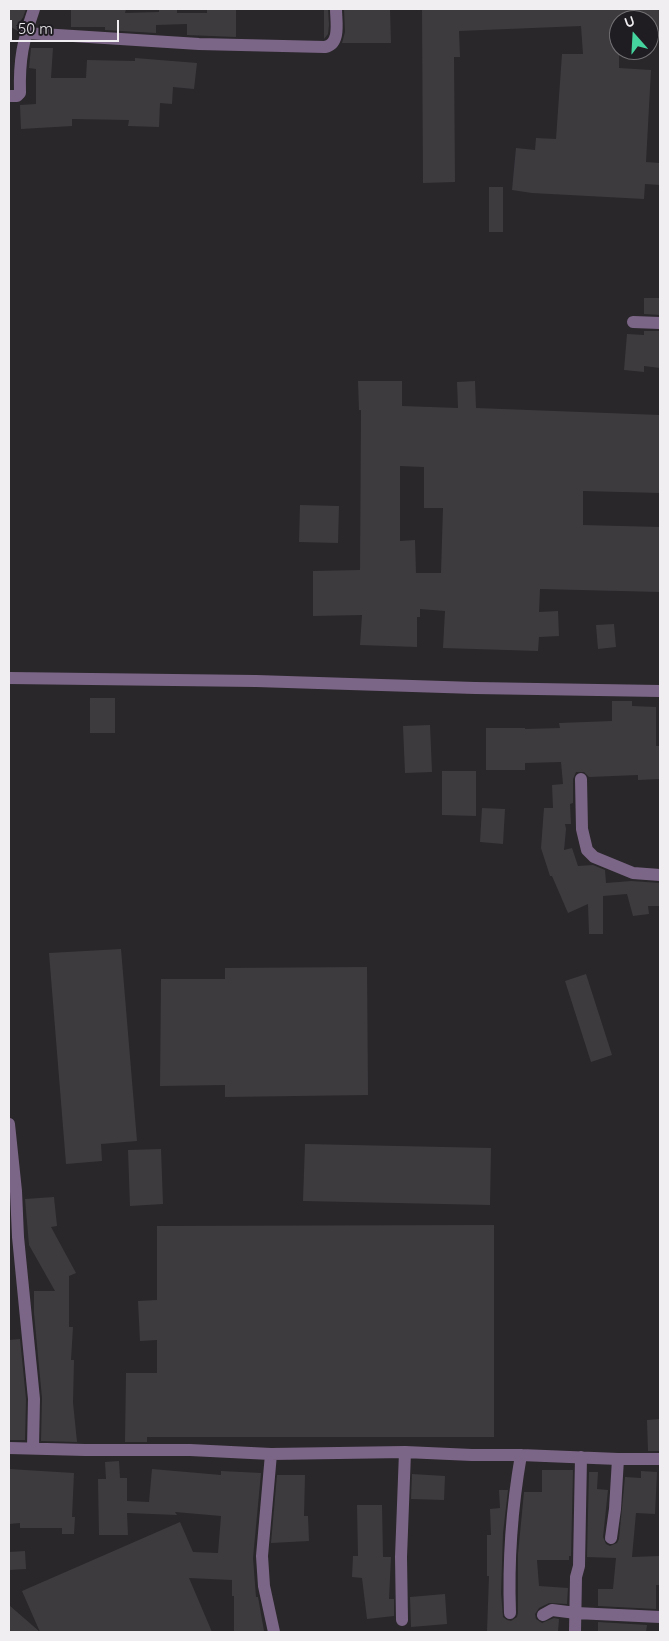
<!DOCTYPE html>
<html>
<head>
<meta charset="utf-8">
<style>
  body { margin:0 }
  #map { position:relative; width:669px; height:1641px; overflow:hidden; background:#29272a; font-family:Quicksand,sans-serif }
  canvas { display:block }
  .frame { position:absolute; inset:0; border:10px solid #f0eef1; pointer-events:none }
  .north { position:absolute; left:609px; top:10px; width:50px; height:50px; box-sizing:border-box; background:#1f1d21; border:1px solid #737174; border-radius:50%; rotate:341deg; font-size:14px; font-weight:700; line-height:20px; text-align:center; color:#f0eef1 }
  .north::after { content:''; display:block; margin:auto; width:18px; height:22px; background:#46d49e; clip-path:polygon(50% 0,100% 100%,50% 72%,0 100%) }
  .scale { position:absolute; left:10px; top:20px; width:109px; height:22px; box-sizing:border-box; border:2px solid #f0eef1; border-top:0; padding-left:6px; font-size:15px; line-height:18px; white-space:nowrap; color:#f0eef1; -webkit-text-stroke:4px #1f1d21; paint-order:stroke }
</style>
</head>
<body>
<div id="map">
<canvas width="669" height="1641"></canvas>
<div class="frame"></div>
<div class="north">U</div>
<div class="scale">50 m</div>
</div>
<script>
const c = document.querySelector('canvas').getContext('2d');
c.lineJoin = 'round';
function fillPath(path, color) { c.fillStyle = color; c.fill(path, 'evenodd'); }
function strokePath(path, color, width, dash) { c.strokeStyle = color; c.lineWidth = width; c.lineCap = dash ? 'butt' : 'round'; c.setLineDash(dash || []); c.stroke(path); }
const building = new Path2D(`
  M 9,9 L 26,9 L 18,31 L 9,26 Z
  M 71,9 L 126,9 L 125,13 L 159,12 L 159,9 L 177,9 L 177,13 L 207,13 L 207,9 L 236,9 L 236,37 L 187,35 L 187,24 L 156,25 L 156,33 L 105,30 L 105,27 L 71,27 Z
  M 324,9 L 328,9 L 329,25 L 328,34 L 324,39 Z
  M 344,9 L 390,9 L 391,43 L 342,43 L 345,32 Z
  M 422,9 L 660,9 L 660,30 L 649,29 L 649,20 L 619,20 L 619,68 L 651,70 L 646,162 L 660,163 L 660,185 L 645,184 L 644,199 L 532,193 L 512,190 L 516,148 L 535,150 L 536,138 L 556,139 L 562,54 L 583,54 L 581,26 L 459,31 L 460,57 L 454,57 L 455,182 L 423,183 Z
  M 31,48 L 53,48 L 51,78 L 86,78 L 87,60 L 135,61 L 135,58 L 197,63 L 194,89 L 173,87 L 172,104 L 160,103 L 159,127 L 128,126 L 129,120 L 72,119 L 72,126 L 21,129 L 20,105 L 36,104 L 36,69 L 29,68 Z
  M 489,187 L 503,187 L 503,232 L 489,232 Z
  M 644,298 L 660,298 L 660,315 L 644,314 Z
  M 644,331 L 660,331 L 660,368 L 644,366 L 644,372 L 624,370 L 627,334 L 644,335 Z
  M 358,381 L 402,381 L 402,406 L 458,408 L 457,382 L 475,381 L 476,408 L 660,415 L 660,493 L 583,491 L 583,525 L 660,527 L 660,592 L 540,589 L 539,612 L 558,611 L 559,636 L 539,637 L 538,651 L 443,648 L 445,611 L 420,609 L 420,617 L 417,617 L 417,647 L 360,645 L 362,615 L 313,616 L 313,571 L 360,570 L 361,410 L 359,410 ZM 400,466 L 424,467 L 424,508 L 443,508 L 441,573 L 416,573 L 415,540 L 400,541 Z
  M 300,505 L 339,506 L 338,543 L 299,542 Z
  M 614,624 L 616,647 L 598,649 L 596,625 Z
  M 90,698 L 115,698 L 115,733 L 90,733 Z
  M 612,701 L 632,701 L 632,706 L 656,707 L 656,746 L 660,746 L 660,779 L 638,780 L 638,775 L 589,777 L 584,772 L 576,772 L 573,779 L 573,803 L 570,804 L 571,824 L 565,824 L 566,829 L 564,850 L 572,848 L 578,866 L 593,865 L 605,870 L 606,883 L 631,881 L 660,883 L 660,906 L 648,906 L 649,914 L 633,916 L 627,894 L 603,896 L 603,934 L 589,934 L 588,904 L 568,913 L 552,876 L 550,876 L 541,848 L 544,808 L 553,808 L 552,785 L 563,784 L 561,762 L 525,763 L 525,770 L 486,770 L 486,728 L 525,728 L 525,729 L 560,728 L 559,723 L 612,721 Z
  M 430,725 L 432,772 L 405,773 L 403,726 Z
  M 442,771 L 476,771 L 476,816 L 442,815 Z
  M 482,808 L 505,809 L 503,844 L 480,842 Z
  M 121,949 L 137,1141 L 101,1144 L 102,1161 L 66,1164 L 49,953 Z
  M 367,967 L 368,1095 L 225,1097 L 225,1085 L 160,1086 L 161,979 L 225,979 L 225,968 Z
  M 586,974 L 612,1055 L 591,1062 L 565,981 Z
  M 305,1144 L 491,1148 L 490,1205 L 303,1201 Z
  M 161,1149 L 163,1204 L 130,1206 L 128,1150 Z
  M 54,1197 L 57,1226 L 51,1227 L 76,1273 L 69,1276 L 69,1327 L 73,1327 L 71,1360 L 74,1360 L 73,1403 L 77,1442 L 41,1441 L 42,1398 L 34,1313 L 34,1291 L 55,1291 L 29,1245 L 25,1199 Z
  M 494,1225 L 494,1437 L 147,1437 L 147,1442 L 125,1442 L 126,1373 L 157,1373 L 157,1340 L 140,1341 L 138,1301 L 157,1300 L 157,1226 Z
  M 20,1339 L 26,1399 L 25,1440 L 9,1440 L 9,1340 Z
  M 660,1419 L 660,1451 L 648,1451 L 647,1420 Z
  M 119,1461 L 120,1478 L 127,1478 L 127,1501 L 149,1502 L 152,1469 L 221,1475 L 221,1471 L 261,1473 L 253,1558 L 256,1597 L 258,1597 L 264,1631 L 234,1631 L 234,1596 L 232,1596 L 232,1580 L 189,1578 L 212,1632 L 9,1632 L 9,1605 L 40,1632 L 22,1591 L 180,1522 L 193,1552 L 218,1553 L 221,1516 L 175,1512 L 177,1515 L 127,1513 L 128,1535 L 99,1535 L 98,1479 L 106,1479 L 105,1462 Z
  M 9,1469 L 74,1473 L 72,1517 L 75,1517 L 74,1534 L 62,1534 L 62,1528 L 20,1528 L 20,1523 L 9,1524 Z
  M 542,1470 L 573,1470 L 571,1556 L 569,1556 L 569,1560 L 537,1560 L 539,1586 L 568,1588 L 567,1604 L 549,1603 L 539,1608 L 535,1614 L 536,1619 L 542,1623 L 554,1618 L 559,1619 L 558,1632 L 487,1632 L 489,1576 L 487,1576 L 487,1535 L 491,1535 L 490,1509 L 500,1508 L 499,1490 L 508,1490 L 503,1533 L 501,1593 L 503,1617 L 507,1620 L 511,1621 L 517,1617 L 518,1613 L 518,1554 L 524,1492 L 542,1492 Z
  M 641,1471 L 657,1472 L 655,1514 L 636,1513 L 632,1557 L 660,1556 L 660,1585 L 656,1585 L 656,1609 L 598,1606 L 598,1589 L 613,1589 L 616,1558 L 587,1557 L 589,1472 L 598,1472 L 597,1489 L 608,1490 L 603,1537 L 606,1544 L 610,1546 L 617,1543 L 619,1539 L 625,1477 L 641,1478 Z
  M 412,1474 L 445,1476 L 444,1500 L 411,1499 Z
  M 277,1475 L 305,1475 L 304,1516 L 308,1516 L 309,1541 L 271,1543 Z
  M 357,1505 L 382,1505 L 383,1557 L 391,1557 L 389,1599 L 394,1599 L 394,1616 L 367,1619 L 362,1578 L 352,1577 L 353,1556 L 358,1556 Z
  M 25,1551 L 26,1569 L 9,1570 L 9,1552 Z
  M 445,1594 L 447,1624 L 411,1627 L 410,1597 Z
  M 598,1622 L 647,1625 L 646,1632 L 598,1632 Z`);
const minor = new Path2D(`
  M 26,33 L 199,44 L 325,47 C 341,44 336,21 336,9
  M 9,96 L 17,96 L 20,93 C 19,59 23,41 34,9
  M 633,322 L 660,323
  M 9,678 L 256,681 L 475,688 L 660,691
  M 581,779 L 582,829 L 587,850 L 594,857 L 633,873 L 660,875
  M 9,1124 L 16,1191 L 18,1237 L 34,1399 L 33,1448
  M 9,1448 L 85,1450 L 190,1450 L 271,1454 L 405,1452 L 472,1455 L 521,1455 L 618,1459 L 660,1459
  M 271,1454 L 262,1556 L 264,1586 L 274,1632
  M 611,1538 L 615,1509 L 618,1459
  M 510,1613 C 508,1560 512,1507 521,1455
  M 543,1615 L 552,1610 L 576,1613 L 660,1617
  M 402,1620 L 401,1557 L 405,1452
  M 575,1632 L 576,1577 L 579,1566 L 581,1457`);
fillPath(building, '#3e3b3f');
strokePath(minor, '#7c6687', 12);
</script>
</body>
</html>
